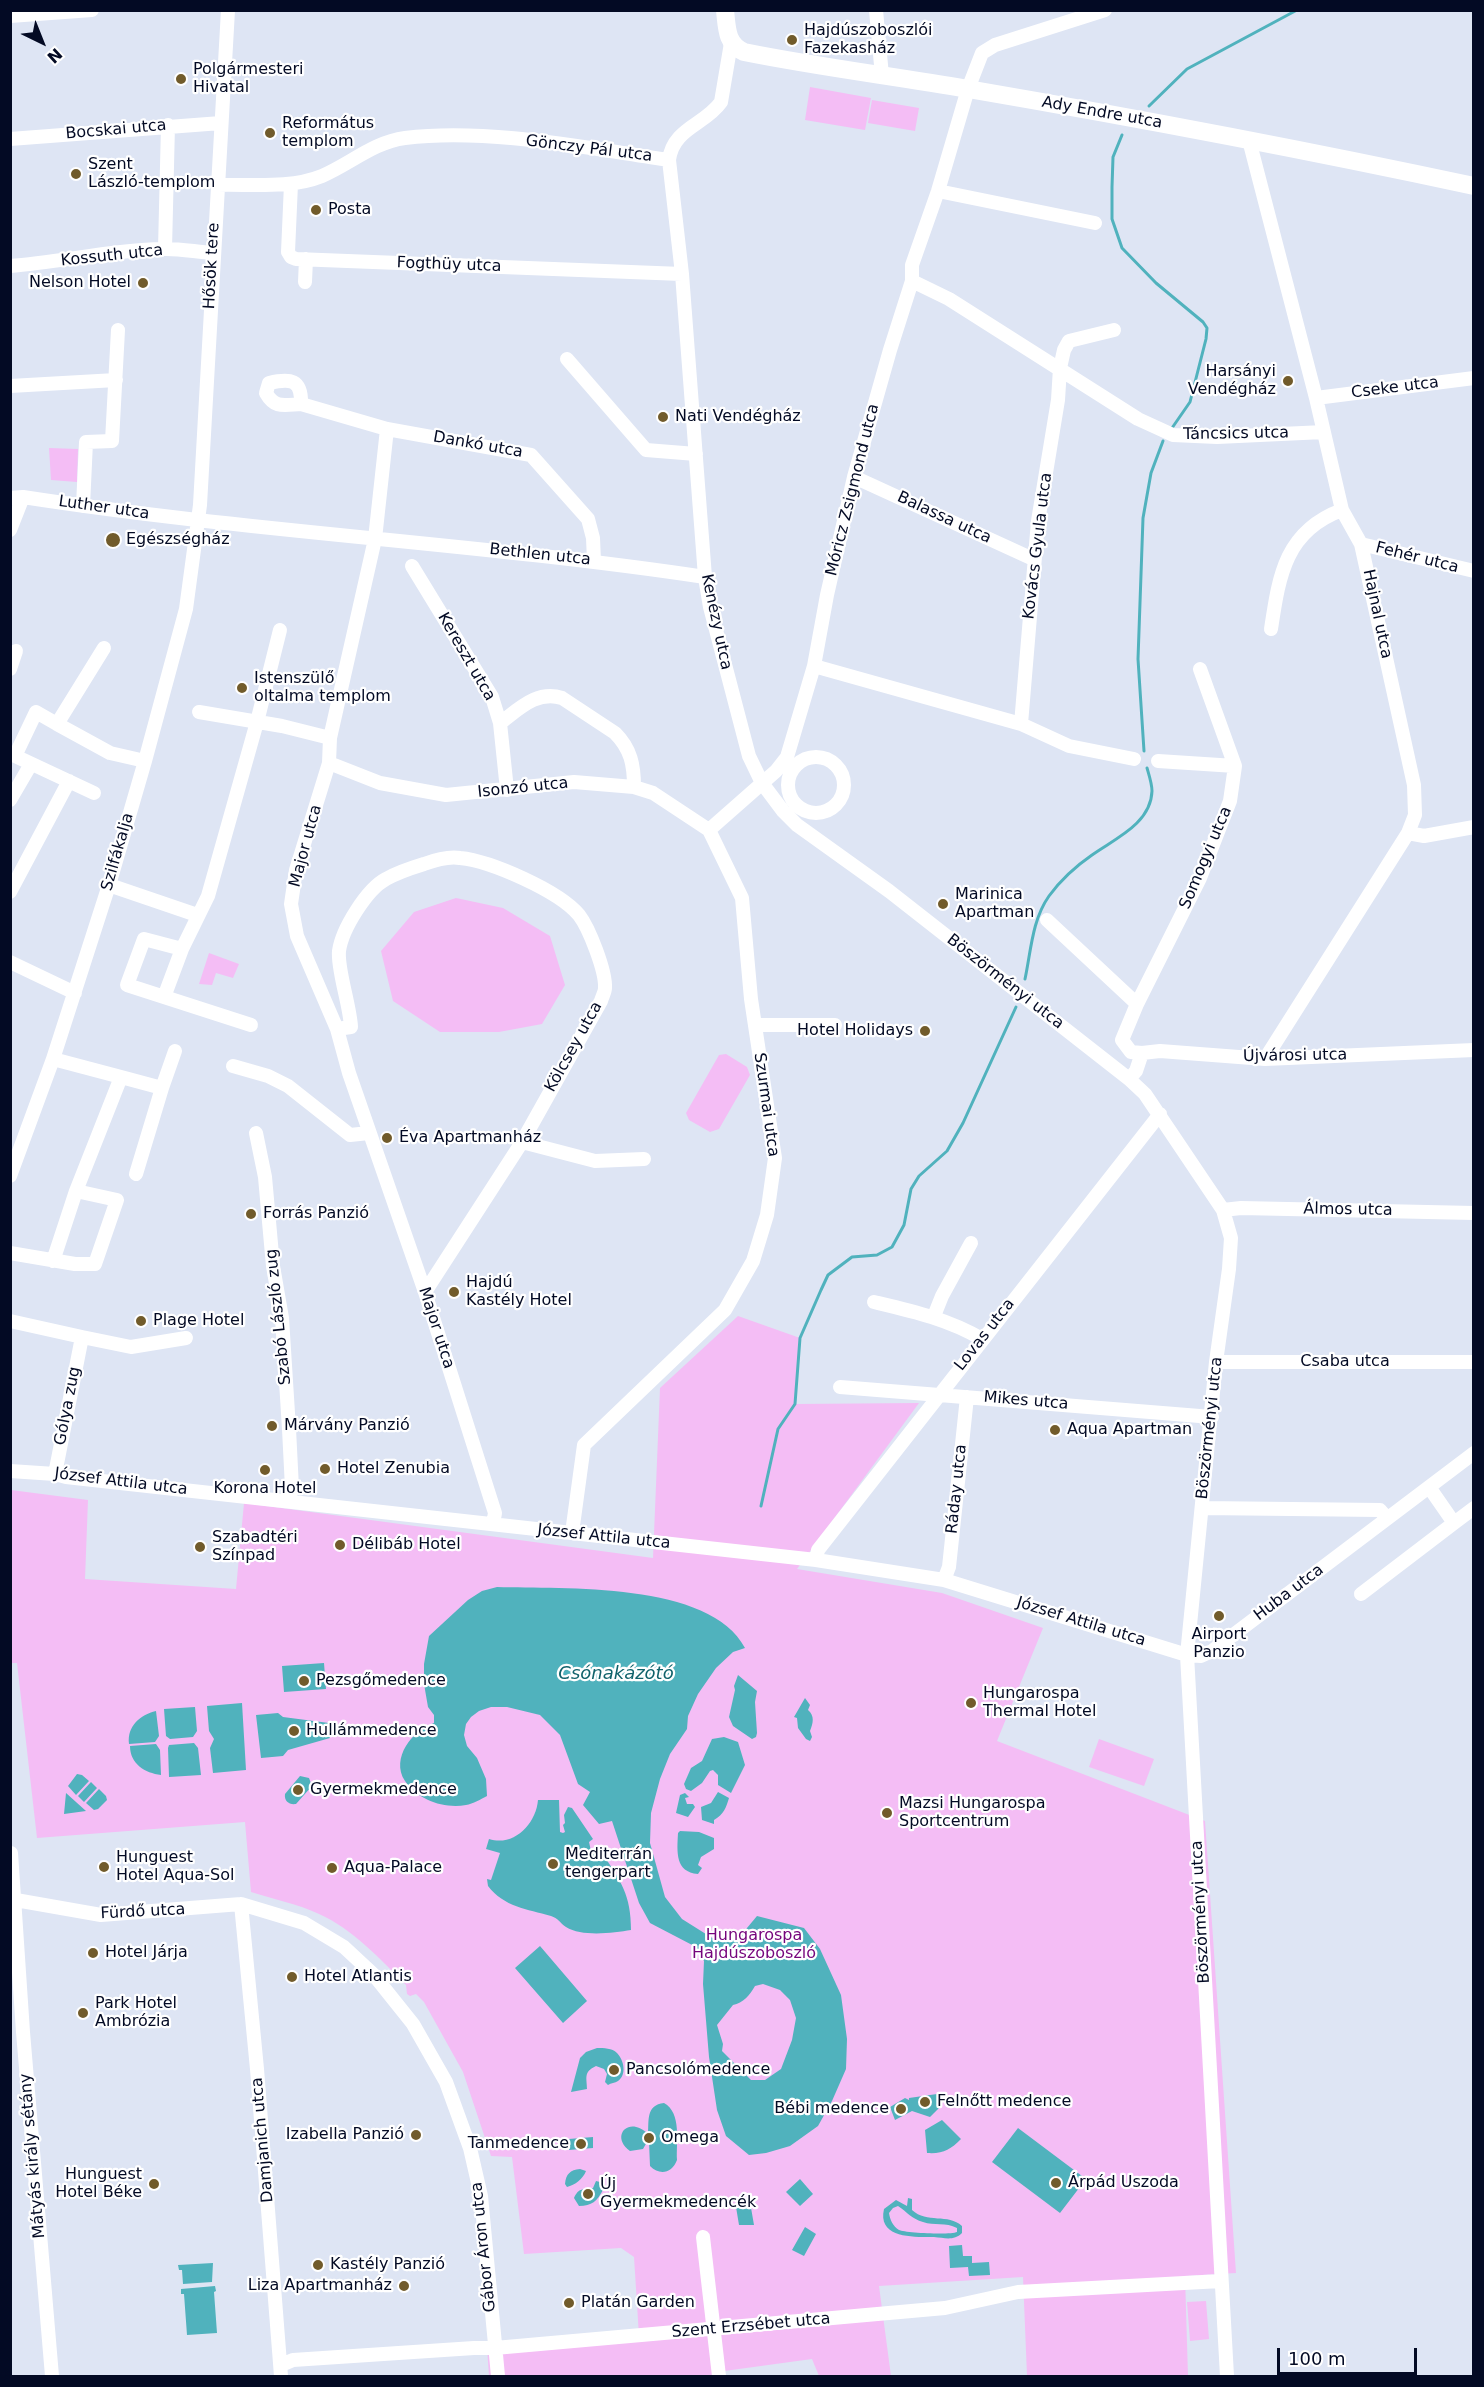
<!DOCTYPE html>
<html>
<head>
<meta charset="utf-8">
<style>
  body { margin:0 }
  #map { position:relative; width:1484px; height:2387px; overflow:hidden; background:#dee5f4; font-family:"DejaVu Sans",sans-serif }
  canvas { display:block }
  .frame { position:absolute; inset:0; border:12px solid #030a24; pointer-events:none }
  .north { position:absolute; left:12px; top:12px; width:60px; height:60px; -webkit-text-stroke:4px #fff; paint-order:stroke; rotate:137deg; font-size:16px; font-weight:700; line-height:24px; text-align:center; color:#030a24 }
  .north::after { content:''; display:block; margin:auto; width:21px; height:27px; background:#030a24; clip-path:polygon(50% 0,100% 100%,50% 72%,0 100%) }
  .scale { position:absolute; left:1277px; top:2348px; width:140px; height:27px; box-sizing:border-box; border:3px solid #030a24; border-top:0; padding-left:8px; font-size:18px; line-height:21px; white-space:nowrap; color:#030a24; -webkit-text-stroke:4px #fff; paint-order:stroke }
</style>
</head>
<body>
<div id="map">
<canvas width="1484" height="2387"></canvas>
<div class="frame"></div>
<div class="north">N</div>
<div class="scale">100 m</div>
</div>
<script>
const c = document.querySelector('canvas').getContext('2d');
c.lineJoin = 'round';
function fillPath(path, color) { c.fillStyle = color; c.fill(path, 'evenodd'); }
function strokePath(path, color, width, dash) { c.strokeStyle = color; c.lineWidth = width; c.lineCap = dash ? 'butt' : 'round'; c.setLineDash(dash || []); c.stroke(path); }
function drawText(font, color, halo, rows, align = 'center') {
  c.font = font + ' "DejaVu Sans",sans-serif'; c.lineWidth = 4.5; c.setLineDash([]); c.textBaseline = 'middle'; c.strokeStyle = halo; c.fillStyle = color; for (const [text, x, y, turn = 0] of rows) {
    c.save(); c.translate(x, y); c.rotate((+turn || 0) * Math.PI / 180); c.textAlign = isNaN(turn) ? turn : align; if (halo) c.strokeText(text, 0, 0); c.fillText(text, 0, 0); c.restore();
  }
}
const green = new Path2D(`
  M 810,87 L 871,98 L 865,130 L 805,120 Z
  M 872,100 L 919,108 L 915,131 L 868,123 Z
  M 49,448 L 78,449 L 77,482 L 51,480 Z
  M 456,898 L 503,908 L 550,936 L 565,985 L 542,1024 L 499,1032 L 440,1032 L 393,1001 L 381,951 L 414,912 Z
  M 209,953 L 239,964 L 233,978 L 216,973 L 212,985 L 199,984 Z
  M 726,1054 L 747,1067 L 750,1075 L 719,1129 L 710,1132 L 689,1120 L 686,1113 L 719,1055 Z
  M 738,1316 L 800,1338 L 795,1404 L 919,1403 L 797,1569 L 942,1593 L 1043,1628 L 997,1741 L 1205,1821 L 1236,2273 L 1185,2276 L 1188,2376 L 1027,2376 L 1023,2277 L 879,2286 L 891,2376 L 819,2376 L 812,2359 L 717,2372 L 717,2376 L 489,2376 L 487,2347 L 639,2336 L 634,2257 L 621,2248 L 524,2254 L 512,2157 L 491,2156 L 463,2072 L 424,2002 L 416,1994 L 410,1996 L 407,1994 L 406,1985 C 380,1959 353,1929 319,1914 C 298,1904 273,1899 251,1892 L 245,1822 L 37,1838 L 17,1663 L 11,1663 L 11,1490 L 88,1500 L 85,1579 L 236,1589 L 244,1503 L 653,1558 L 660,1388 Z
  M 1099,1739 L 1154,1759 L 1144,1786 L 1089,1767 Z
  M 1206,2301 L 1209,2339 L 1190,2341 L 1187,2302 Z`);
const water = new Path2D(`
  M 497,1587 C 563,1589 710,1581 745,1648 L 733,1652 L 716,1668 L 698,1694 L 688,1716 L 687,1729 L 670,1754 L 660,1779 L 651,1813 L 650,1843 L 665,1897 L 682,1919 L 717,1941 L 742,1934 L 757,1916 L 804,1928 L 820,1949 L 841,1995 L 847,2039 L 846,2069 L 832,2101 L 818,2126 L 790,2146 L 766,2153 L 749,2155 L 726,2136 L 717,2110 L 709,2057 L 703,1984 L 704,1961 L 696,1947 L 650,1923 L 639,1903 L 612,1821 L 599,1824 L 583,1805 L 590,1792 L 578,1784 L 560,1735 L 540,1715 L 507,1707 L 491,1707 L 479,1711 L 471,1717 L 466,1724 L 464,1735 L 467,1746 L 477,1758 L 486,1779 L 487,1796 C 481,1799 473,1804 466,1805 C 444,1809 418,1800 405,1781 C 390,1758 413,1730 434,1723 L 434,1715 L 428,1707 L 424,1684 L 424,1664 L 429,1636 L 468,1600 L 482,1591 ZM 763,1984 L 780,1990 L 790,2000 L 796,2018 L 792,2040 L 781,2069 L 765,2080 L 751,2080 L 722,2051 L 723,2044 L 717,2025 L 733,2005 C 743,2003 750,1995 755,1986 Z
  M 324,1663 L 326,1689 L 284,1692 L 282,1666 Z
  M 738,1675 L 757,1691 L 755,1702 L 757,1733 L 756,1737 L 752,1739 L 733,1726 L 729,1717 L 735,1690 L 734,1686 Z
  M 805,1698 L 810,1705 L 808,1710 C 815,1716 813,1723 810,1731 L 812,1737 L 810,1741 L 806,1739 L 798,1728 L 797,1718 L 794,1717 Z
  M 242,1703 L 246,1770 L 213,1773 L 210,1748 L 214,1739 L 209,1731 L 207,1706 Z
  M 195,1707 L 197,1731 L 193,1737 L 170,1739 L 166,1736 L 164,1709 Z
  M 156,1711 L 159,1736 L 155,1742 L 129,1744 C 127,1726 140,1715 156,1711 Z
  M 278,1713 L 283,1717 L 329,1723 L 330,1738 L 288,1750 L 283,1756 L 261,1758 L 256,1715 Z
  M 724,1737 L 738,1742 L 745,1765 L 731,1793 L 718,1785 L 718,1775 L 713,1770 L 710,1771 L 702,1783 L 691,1791 L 686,1789 L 684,1784 L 691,1768 L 702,1761 L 712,1739 Z
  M 194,1743 L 198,1748 L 201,1775 L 169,1777 L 168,1748 L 169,1745 Z
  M 156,1744 L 160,1750 L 161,1775 C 145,1773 130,1764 130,1746 Z
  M 77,1774 L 82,1775 L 89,1781 L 76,1795 L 68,1786 Z
  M 300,1776 L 309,1778 L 312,1786 L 296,1804 C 289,1805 284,1801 285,1794 Z
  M 91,1782 L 97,1788 L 84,1802 L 78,1796 Z
  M 99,1789 L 106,1796 L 107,1800 L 98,1809 L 94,1810 L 86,1803 Z
  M 718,1792 L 729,1798 C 726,1808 724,1814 714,1820 L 714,1824 L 702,1820 L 701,1807 L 711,1803 Z
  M 66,1793 L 86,1811 L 64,1814 Z
  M 685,1793 L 689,1797 L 685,1798 L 687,1804 L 693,1804 L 695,1807 L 688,1817 L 676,1813 L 680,1795 Z
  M 538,1800 L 559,1800 L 560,1832 L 563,1833 L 565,1832 L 563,1825 L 565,1823 L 564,1815 L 568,1807 L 572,1808 L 593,1839 L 589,1842 L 591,1851 L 598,1855 L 602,1853 C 621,1881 631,1895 631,1930 C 613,1933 582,1937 566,1927 C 560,1923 558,1918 551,1916 C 527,1909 504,1907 488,1886 L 487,1879 L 491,1880 L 500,1853 L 486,1849 L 489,1839 C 514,1847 536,1824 538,1800 Z
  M 680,1831 L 699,1832 L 714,1838 L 714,1849 L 701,1857 L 698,1865 L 702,1868 L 698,1874 C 675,1872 677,1852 678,1833 Z
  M 540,1946 L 587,2001 L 563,2023 L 515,1968 Z
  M 597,2048 C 604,2048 612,2048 617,2053 C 624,2060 627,2075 618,2081 C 615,2083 611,2083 608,2085 L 605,2082 L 607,2074 L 604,2069 L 596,2066 C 583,2072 587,2078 587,2089 L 571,2092 L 580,2058 L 586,2052 Z
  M 937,2094 L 940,2107 L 930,2117 L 912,2111 L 895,2120 L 890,2107 L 905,2098 L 909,2100 L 909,2098 Z
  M 664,2103 C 682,2113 676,2142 677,2160 C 672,2173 660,2176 650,2166 L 649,2142 L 647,2142 L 643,2149 L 630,2151 C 610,2137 628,2115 648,2134 C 649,2120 646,2105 664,2103 Z
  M 942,2120 L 961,2139 C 950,2150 943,2154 927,2153 L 925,2130 Z
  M 1018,2128 L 1086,2179 L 1060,2213 L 992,2162 Z
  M 593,2137 L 593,2148 L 569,2150 L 569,2139 Z
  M 580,2169 L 586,2171 C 583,2179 575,2185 567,2187 L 565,2184 C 566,2174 570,2170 580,2169 Z
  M 800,2179 L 813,2194 L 800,2206 L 786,2192 Z
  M 596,2181 L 600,2182 L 603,2190 C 597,2201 592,2206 579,2206 L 574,2198 C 579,2187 583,2190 593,2188 Z
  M 908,2198 L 912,2199 L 912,2210 C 927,2224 948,2213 962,2226 L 962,2233 C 954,2241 945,2238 934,2237 C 915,2237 877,2239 884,2209 L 896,2200 L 907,2206 ZM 898,2206 C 907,2212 912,2219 923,2222 C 934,2226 946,2222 957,2228 L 957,2232 C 951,2235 905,2233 899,2230 C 893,2226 890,2220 889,2213 L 893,2208 Z
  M 750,2202 L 754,2225 L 739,2225 L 736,2207 Z
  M 805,2227 L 816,2234 L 804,2256 L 792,2250 Z
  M 962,2245 L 963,2256 L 972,2256 L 972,2263 L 989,2262 L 990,2275 L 969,2276 L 968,2267 L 950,2268 L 949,2246 Z
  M 213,2263 L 212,2282 L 183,2284 L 182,2270 L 179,2270 L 178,2265 Z
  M 215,2286 L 216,2291 L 214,2292 L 217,2333 L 187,2335 L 184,2294 L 181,2294 L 181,2289 Z`);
const stream = new Path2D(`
  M 1149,106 L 1187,69 L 1297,10
  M 1122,135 L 1113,157 L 1112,187 L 1112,219 L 1122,248 L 1156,283 L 1203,322 L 1207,328 L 1206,339 L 1190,402 L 1172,428
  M 1144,751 L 1138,659 L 1143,518 L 1151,473 L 1163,441
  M 1025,979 C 1031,951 1032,920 1049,896 C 1060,881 1076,866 1092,855 C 1114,839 1151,824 1152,791 C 1152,784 1149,775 1147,768
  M 761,1506 L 778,1429 L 795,1404 L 800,1338 L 821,1290 L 828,1275 L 852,1257 L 877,1255 L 892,1247 L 904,1225 L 911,1189 L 919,1176 L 947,1151 L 963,1123 L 1016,1007`);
const minor = new Path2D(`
  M 876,10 L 882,76
  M 10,16 L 92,10
  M 731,43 L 721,102 C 705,125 673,128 669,160 L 682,274 L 705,577 L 710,607 L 749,756 L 762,783 L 783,811 L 797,825 L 889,891 L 1129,1079 L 1145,1094 L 1223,1210 L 1231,1238 L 1229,1269 L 1216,1362 L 1187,1655 L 1227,2376
  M 10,139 L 221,123
  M 1249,140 L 1316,398 L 1342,510 L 1361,544 L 1414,785 L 1415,815 L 1408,833 L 1265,1059
  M 291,184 L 288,252 L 291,257 L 296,259 L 682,274
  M 218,185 C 251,184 290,189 322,176 C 350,164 374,142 405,138 C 488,128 586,148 669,160
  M 938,191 L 1095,223
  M 165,249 L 168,125
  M 10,266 C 61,262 111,250 162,249 C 178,248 196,252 213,253
  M 912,281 L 949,299 L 1138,419 L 1173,435 L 1217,437 L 1324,432
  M 305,282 L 306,259
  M 567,359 L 646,450 L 696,454
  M 10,386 L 116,380
  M 1316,398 L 1474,378
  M 301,404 C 284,405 275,409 266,393 L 269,383 C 290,378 302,379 301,404 L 387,429 L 531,455 L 588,519 L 593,538 L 594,561
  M 387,429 L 375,539 L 330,738 L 329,763 L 296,870 L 291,904 L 297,936 L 337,1029 L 349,1073 L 425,1292 L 495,1513 L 493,1524
  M 854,477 L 1033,559
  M 10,498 L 23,497 C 249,532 478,543 705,577
  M 83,506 L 86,442 L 112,441 L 118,330
  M 10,530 L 23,497
  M 1361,544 L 1474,571
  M 412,566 L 492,697 L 500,723 L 507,790
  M 1271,629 C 1279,576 1285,531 1342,510
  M 104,648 L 57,724 L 110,753 L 145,761
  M 814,666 L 1021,724 L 1069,746 L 1134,759
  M 10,669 L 16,651
  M 1200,669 L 1235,766 L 1230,801 L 1200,878 L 1137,1004 L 1122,1040 L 1131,1052 L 1142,1053 L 1160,1051 L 1265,1059 L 1474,1050
  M 199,712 L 282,726 L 330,738
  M 500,723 C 519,709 537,690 562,698 L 615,733 C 631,749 634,765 634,787
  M 57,724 L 36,712 L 15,756 L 94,793
  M 1021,724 L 1038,521 L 1058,400 L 1060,368 L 1064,350 L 1069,341 L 1114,330
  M788 785a28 28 0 1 1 56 0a28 28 0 1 1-56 0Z
  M 1158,761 L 1235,766
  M 329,763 L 380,783 L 446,795 L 574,782 L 634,787 L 653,793 L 709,830
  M 10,800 L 31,764
  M 709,830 L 776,771 L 787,757 L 814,666 L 827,595 L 854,477 L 890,350 L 912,281 L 912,265 L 938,191 L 968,89 L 982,53 L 995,45 L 1105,10
  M 1408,833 L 1424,836 L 1474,827
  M 109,885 L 197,915
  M 10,892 L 69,781
  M 1047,920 L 1137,1004
  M 182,949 L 144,939 L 127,985 L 251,1025
  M 10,962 L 75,993
  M 164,997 L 182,949 L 208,896 L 257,722 L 280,630
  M 755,1025 L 835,1025
  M 337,1029 L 351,1027 C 350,1005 337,969 339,951 C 342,929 367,889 386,879 C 398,872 411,868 424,864 C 435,860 448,856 460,858 C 491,861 559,891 579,915 C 589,928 606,971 605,988 C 605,992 602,997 601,1001 L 522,1142 L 425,1292
  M 233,1066 L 268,1076 L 288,1086 L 350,1135 L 369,1133
  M 121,1077 L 162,1088 L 136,1174
  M 1129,1079 L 1136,1071 L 1142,1053
  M 162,1088 L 175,1051
  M 256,1133 L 265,1177 L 273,1266 L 282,1318 L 289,1429 L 292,1488 L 289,1501
  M 522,1142 L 595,1161 L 644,1159
  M 10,1176 L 53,1059 L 109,885 L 145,761 L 186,609 L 200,505 L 228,10
  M 1223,1210 L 1241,1208 L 1474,1213
  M 10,1253 L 75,1264 L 95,1264 L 117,1200 L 76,1191 L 121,1077 L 53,1059
  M 53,1261 L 76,1191
  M 874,1302 C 912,1311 948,1319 982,1339
  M 934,1316 L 942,1296 L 971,1243
  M 10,1321 L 82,1337 L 55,1474
  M 82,1337 L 131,1347 L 186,1338
  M 1216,1362 L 1474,1362
  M 840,1387 L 1212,1417
  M 10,1471 L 55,1474 L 66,1477 L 816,1560 L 944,1580 L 1187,1655 L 1201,1656 L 1212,1651 L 1474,1453
  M 1429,1487 L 1454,1523 L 1474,1508
  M 1202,1508 L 1380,1510 L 1387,1518
  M 572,1533 L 584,1445 L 725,1310 L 753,1261 L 767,1215 L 775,1158 L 751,999 L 742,898 L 709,830
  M 816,1560 L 818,1550 L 1160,1114
  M 944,1580 L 949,1567 L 967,1397
  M 1361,1594 L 1454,1523
  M 11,1853 L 23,2032 L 52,2376
  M 10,1899 L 101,1915 L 241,1904 L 304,1923 L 344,1947 L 373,1974 L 413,2024 L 446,2082 L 470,2148 L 481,2196 L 498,2376
  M 241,1904 L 257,2069 L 281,2376
  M 703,2237 L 719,2376
  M 281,2365 L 293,2360 L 474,2348 L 495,2348 L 945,2308 L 1018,2292 L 1221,2281`);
const major = new Path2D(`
  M 725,10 C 727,28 726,44 744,52 C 818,67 893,76 968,89 C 1137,118 1306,150 1474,186`);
const markers = [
  [792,40,6,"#715b2b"],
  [181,79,6,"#715b2b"],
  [270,133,6,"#715b2b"],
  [76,174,6,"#715b2b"],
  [316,210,6,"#715b2b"],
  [143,283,6,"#715b2b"],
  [1288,381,6,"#715b2b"],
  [663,417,6,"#715b2b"],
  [113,540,8,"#715b2b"],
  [242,688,6,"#715b2b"],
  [943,904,6,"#715b2b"],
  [925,1031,6,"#715b2b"],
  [387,1138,6,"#715b2b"],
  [251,1214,6,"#715b2b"],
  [454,1292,6,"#715b2b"],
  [141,1321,6,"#715b2b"],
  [272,1426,6,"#715b2b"],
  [1055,1430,6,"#715b2b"],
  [325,1469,6,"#715b2b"],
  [265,1470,6,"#715b2b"],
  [340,1545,6,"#715b2b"],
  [200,1547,6,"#715b2b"],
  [1219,1616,6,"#715b2b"],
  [304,1681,6,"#715b2b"],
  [971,1703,6,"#715b2b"],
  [294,1731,6,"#715b2b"],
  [298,1790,6,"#715b2b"],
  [887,1813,6,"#715b2b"],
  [553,1864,6,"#715b2b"],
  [104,1867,6,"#715b2b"],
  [332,1868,6,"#715b2b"],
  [93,1953,6,"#715b2b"],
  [292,1977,6,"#715b2b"],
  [83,2013,6,"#715b2b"],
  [614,2070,6,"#715b2b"],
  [925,2102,6,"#715b2b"],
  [901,2109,6,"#715b2b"],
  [416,2135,6,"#715b2b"],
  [649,2138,6,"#715b2b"],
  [581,2144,6,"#715b2b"],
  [1056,2183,6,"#715b2b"],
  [154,2184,6,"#715b2b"],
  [588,2194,6,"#715b2b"],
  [318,2265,6,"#715b2b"],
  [404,2286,6,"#715b2b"],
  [569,2303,6,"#715b2b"]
];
const poiNames = [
  ["Hajdúszoboszlói",804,31],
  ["Fazekasház",804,49],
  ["Polgármesteri",193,70],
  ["Hivatal",193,88],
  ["Református",282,124],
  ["templom",282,142],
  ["Szent",88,165],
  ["László-templom",88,183],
  ["Posta",328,210],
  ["Nelson Hotel",131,283,"right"],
  ["Harsányi",1276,372,"right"],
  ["Vendégház",1276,390,"right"],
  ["Nati Vendégház",675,417],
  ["Egészségház",126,540],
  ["Istenszülő",254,679],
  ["oltalma templom",254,697],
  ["Marinica",955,895],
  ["Apartman",955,913],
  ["Hotel Holidays",913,1031,"right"],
  ["Éva Apartmanház",399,1138],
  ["Forrás Panzió",263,1214],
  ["Hajdú",466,1283],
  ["Kastély Hotel",466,1301],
  ["Plage Hotel",153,1321],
  ["Márvány Panzió",284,1426],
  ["Aqua Apartman",1067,1430],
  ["Hotel Zenubia",337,1469],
  ["Korona Hotel",265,1489,"center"],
  ["Szabadtéri",212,1538],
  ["Színpad",212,1556],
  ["Délibáb Hotel",352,1545],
  ["Airport",1219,1635,"center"],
  ["Panzio",1219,1653,"center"],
  ["Pezsgőmedence",316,1681],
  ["Hungarospa",983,1694],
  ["Thermal Hotel",983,1712],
  ["Hullámmedence",306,1731],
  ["Gyermekmedence",310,1790],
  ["Mazsi Hungarospa",899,1804],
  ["Sportcentrum",899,1822],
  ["Mediterrán",565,1855],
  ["tengerpart",565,1873],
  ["Hunguest",116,1858],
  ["Hotel Aqua-Sol",116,1876],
  ["Aqua-Palace",344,1868],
  ["Hotel Járja",105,1953],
  ["Hotel Atlantis",304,1977],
  ["Park Hotel",95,2004],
  ["Ambrózia",95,2022],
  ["Pancsolómedence",626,2070],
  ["Felnőtt medence",937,2102],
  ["Bébi medence",889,2109,"right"],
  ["Izabella Panzió",404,2135,"right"],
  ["Omega",661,2138],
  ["Tanmedence",569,2144,"right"],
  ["Hunguest",142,2175,"right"],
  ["Hotel Béke",142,2193,"right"],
  ["Árpád Uszoda",1068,2183],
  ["Új",600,2185],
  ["Gyermekmedencék",600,2203],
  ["Kastély Panzió",330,2265],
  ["Liza Apartmanház",392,2286,"right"],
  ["Platán Garden",581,2303]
];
const streetNames = [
  ["Ady Endre utca",1102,113,10],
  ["Bocskai utca",116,130,-5],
  ["Gönczy Pál utca",589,149,7],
  ["Kossuth utca",112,256,-6],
  ["Fogthüy utca",449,265,2],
  ["Hősök tere",212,266,-87],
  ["Cseke utca",1395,388,-7],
  ["Táncsics utca",1236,434,-1],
  ["Dankó utca",478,445,10],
  ["Móricz Zsigmond utca",853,490,-76],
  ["Luther utca",104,508,8],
  ["Balassa utca",944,518,25],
  ["Kovács Gyula utca",1038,546,-83],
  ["Bethlen utca",540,555,6],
  ["Fehér utca",1417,558,14],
  ["Hajnal utca",1377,614,78],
  ["Kenézy utca",716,622,78],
  ["Kereszt utca",466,657,60],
  ["Isonzó utca",523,788,-6],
  ["Major utca",306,846,-75],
  ["Szilfákalja",118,852,-74],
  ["Somogyi utca",1206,858,-67],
  ["Böszörményi utca",1005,982,38],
  ["Kölcsey utca",574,1047,-61],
  ["Újvárosi utca",1295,1056,-1],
  ["Szurmai utca",766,1105,82],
  ["Álmos utca",1348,1210,1],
  ["Szabó László zug",279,1317,-96],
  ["Major utca",436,1328,72],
  ["Lovas utca",985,1335,-52],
  ["Csaba utca",1345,1362],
  ["Mikes utca",1026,1401,5],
  ["Gólya zug",68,1406,-79],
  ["Böszörményi utca",1210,1428,-84],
  ["József Attila utca",121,1482,7],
  ["Ráday utca",957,1489,-84],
  ["József Attila utca",604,1537,6],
  ["Huba utca",1289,1593,-37],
  ["József Attila utca",1081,1622,17],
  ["Fürdő utca",143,1912,-3],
  ["Böszörményi utca",1201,1912,-93],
  ["Damjanich utca",263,2140,-95],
  ["Mátyás király sétány",33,2156,-95],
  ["Gábor Áron utca",484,2247,-96],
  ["Szent Erzsébet utca",751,2326,-5]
];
const parkNames = [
  ["Hungarospa",754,1936],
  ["Hajdúszoboszló",754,1954]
];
const waterNames = [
  ["Csónakázótó",616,1674]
];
fillPath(green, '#f4bdf5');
fillPath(water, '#50b2bd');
strokePath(stream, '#50b2bd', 3);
strokePath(minor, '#fff', 14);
strokePath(major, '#fff', 18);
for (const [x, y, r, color] of markers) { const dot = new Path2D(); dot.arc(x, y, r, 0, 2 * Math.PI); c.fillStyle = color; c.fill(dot); strokePath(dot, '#fff', 2); }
drawText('16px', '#030a24', '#fff', poiNames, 'left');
drawText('16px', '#030a24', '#fff', streetNames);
drawText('16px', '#75057c', '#fff', parkNames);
drawText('italic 18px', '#10626b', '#fff', waterNames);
</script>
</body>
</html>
